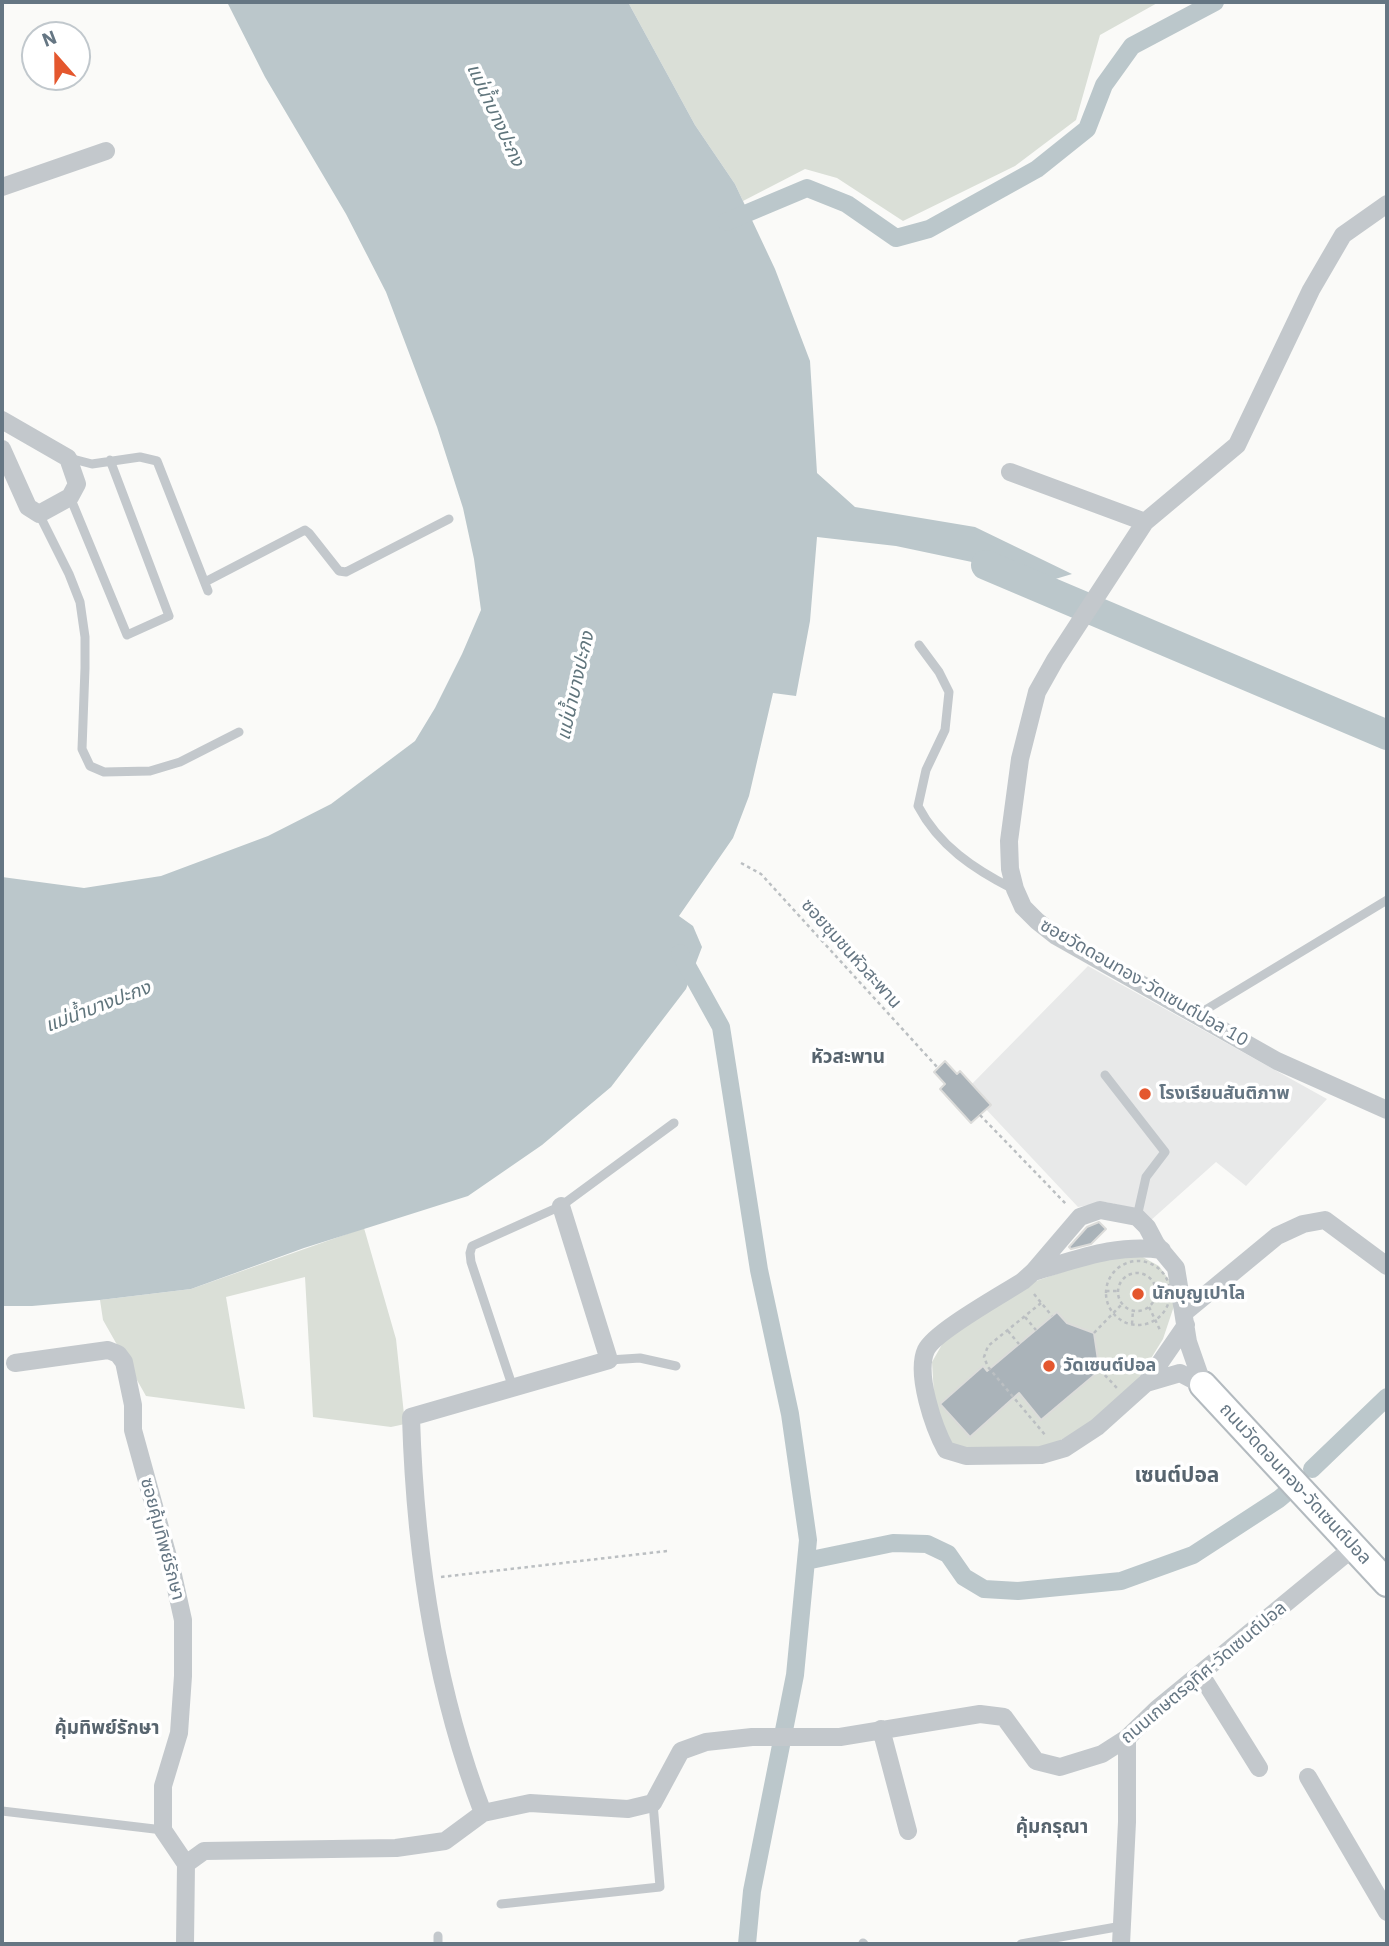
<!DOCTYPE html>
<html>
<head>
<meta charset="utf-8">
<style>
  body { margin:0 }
  #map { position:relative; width:1389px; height:1946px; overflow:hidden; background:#fafaf8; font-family:"IBM Plex Sans",sans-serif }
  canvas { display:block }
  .frame { position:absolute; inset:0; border:4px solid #657683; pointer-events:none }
  .north { position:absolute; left:21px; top:21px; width:70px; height:70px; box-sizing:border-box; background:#fff; border:2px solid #c1c8cd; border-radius:50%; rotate:339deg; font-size:19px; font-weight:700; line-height:28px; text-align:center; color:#657683 }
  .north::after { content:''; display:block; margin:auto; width:24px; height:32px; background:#e4572e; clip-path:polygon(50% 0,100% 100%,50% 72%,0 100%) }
</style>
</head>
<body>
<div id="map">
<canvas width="1389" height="1946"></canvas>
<div class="frame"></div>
<div class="north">N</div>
</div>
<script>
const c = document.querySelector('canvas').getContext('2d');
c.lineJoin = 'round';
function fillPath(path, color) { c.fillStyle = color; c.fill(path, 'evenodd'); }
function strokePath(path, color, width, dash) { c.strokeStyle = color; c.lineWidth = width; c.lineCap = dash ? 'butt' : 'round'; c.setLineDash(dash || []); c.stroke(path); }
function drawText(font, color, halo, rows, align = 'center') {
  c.font = font + ' "IBM Plex Sans","Noto Sans Thai",sans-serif'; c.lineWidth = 7; c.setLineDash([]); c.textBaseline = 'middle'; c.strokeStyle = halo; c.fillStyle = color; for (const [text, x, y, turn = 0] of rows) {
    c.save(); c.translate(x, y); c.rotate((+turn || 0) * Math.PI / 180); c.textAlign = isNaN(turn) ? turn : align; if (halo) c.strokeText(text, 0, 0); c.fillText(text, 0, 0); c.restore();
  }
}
const built = new Path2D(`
  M 1088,966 L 1327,1099 L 1246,1186 L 1216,1162 L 1150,1221 L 1128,1207 L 1106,1202 L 1078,1207 L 967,1089 Z`);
const green = new Path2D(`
  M 628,2 L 1159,2 L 1100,35 L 1076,120 L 1015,166 L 903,221 L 837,178 L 805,169 L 743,201 L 735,184 L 695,125 Z
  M 364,1228 L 396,1339 L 405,1424 L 391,1427 L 313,1417 L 305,1277 L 226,1297 L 245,1409 L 146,1396 L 103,1320 L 100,1300 L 191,1289 Z
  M 1139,1255 L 1159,1266 L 1172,1284 L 1175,1303 L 1163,1339 L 1137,1381 L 1095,1423 L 1043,1449 L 967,1451 L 953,1447 L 942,1427 L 934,1395 L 932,1362 L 944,1341 L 1027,1284 L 1107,1257 Z`);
const water = new Path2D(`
  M 227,2 L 628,2 L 695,125 L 735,184 L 775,269 L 810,361 L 817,473 L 855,507 L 975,527 L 1072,574 L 1032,586 L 986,565 L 896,546 L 817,537 L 810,621 L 796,696 L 773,693 L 749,796 L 733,838 L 679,916 L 693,926 L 702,947 L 686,989 L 611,1087 L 542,1145 L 468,1196 L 304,1248 L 191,1289 L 100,1300 L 32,1306 L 2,1306 L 2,877 L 84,888 L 161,876 L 268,836 L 331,804 L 415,741 L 435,708 L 462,654 L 481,610 L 474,559 L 463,508 L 437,427 L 386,292 L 346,214 L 265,77 Z`);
const canal = new Path2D(`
  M 726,222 L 807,188 L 847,204 L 896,238 L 929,229 L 1037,169 L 1087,129 L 1104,85 L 1132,46 L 1215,2
  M 680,953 L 721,1027 L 759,1270 L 790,1414 L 808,1540 L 795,1675 L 752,1891 L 747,1944
  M 1312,1469 L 1387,1397
  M 806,1561 L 893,1543 L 927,1544 L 948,1554 L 964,1577 L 984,1589 L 1018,1591 L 1121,1581 L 1193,1555 L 1279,1499 L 1292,1488`);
const river = new Path2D(`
  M 986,565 L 1387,735`);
const building = new Path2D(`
  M 945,1061 L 957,1074 L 960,1071 L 991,1105 L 971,1123 L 940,1089 L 945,1084 L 934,1072 Z
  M 1099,1222 L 1106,1229 L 1091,1244 L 1071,1249 L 1069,1247 L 1087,1227 Z
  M 1057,1312 L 1067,1323 L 1094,1333 L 1098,1360 L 1104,1367 L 1041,1420 L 1019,1393 L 970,1437 L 940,1404 L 983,1366 L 987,1371 Z`);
const path = new Path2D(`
  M 741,863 L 761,874 L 938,1068
  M 980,1115 L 1067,1205
  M1106 1293a32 32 0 1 1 64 0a32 32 0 1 1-64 0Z
  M1118 1292a19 19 0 1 1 38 0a19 19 0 1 1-38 0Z
  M 1106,1291 L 1118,1291
  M 1034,1294 L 1052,1316
  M 1041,1303 L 988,1346 L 984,1357 L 988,1367 L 1046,1436
  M 1149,1307 L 1161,1332
  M 1025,1317 L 1036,1330
  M 1132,1324 L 1133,1310
  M 1008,1331 L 1019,1344
  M 1094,1333 L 1121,1305
  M 1100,1370 L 1117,1388
  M 441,1577 L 667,1551`);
const lane = new Path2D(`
  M 69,458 L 92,464 L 140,457 L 157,461 L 208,591
  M 70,497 L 127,635 L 169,616 L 110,460
  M 39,514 L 69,574 L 80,602 L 85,637 L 85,668 L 82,749 L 90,766 L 104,772 L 150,771 L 180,762 L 239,732
  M 205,582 L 305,530 L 309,533 L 339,571 L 346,572 L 449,519
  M 919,645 L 939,672 L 949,692 L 945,730 L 926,770 L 918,806 C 939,846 974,869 1013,889
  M 1197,1015 L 1387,900
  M 1105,1075 L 1165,1152 L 1146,1177 L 1137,1217
  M 609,1360 L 640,1358 L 676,1366
  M 513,1388 L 471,1262 L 470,1253 L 472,1246 L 561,1206 L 674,1123
  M 2,1811 L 163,1830
  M 501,1904 L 660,1887 L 653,1803
  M 863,1943 L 864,1944
  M 438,1944 L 438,1936
  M 1021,1944 L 1122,1926`);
const street = new Path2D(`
  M 2,187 L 106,151
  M 1387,204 L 1343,235 L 1311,290 L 1237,445 L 1145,522 L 1055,660 L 1037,692 L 1020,759 L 1009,841 L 1010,869 L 1015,889 L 1023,907 L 1037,921 L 1056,936 L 1277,1061 L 1387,1110
  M 2,420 L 68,458 L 77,484 L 70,497 L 39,514 L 28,507 L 2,449
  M 1010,472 L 1145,522
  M 1162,1250 C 1117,1243 1076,1260 1033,1272 L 1023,1281 C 1003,1294 934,1332 926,1350 C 915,1374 934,1428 946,1450 L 966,1456 L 1041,1455 L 1065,1448 L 1097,1427 L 1146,1383 L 1186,1325
  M 1033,1272 L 1080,1217 L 1100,1210 L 1137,1217 L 1147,1227 L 1156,1244 L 1176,1268 L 1188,1342 L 1203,1385
  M 1185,1312 L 1277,1236 L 1303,1224 L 1325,1220 L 1387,1266
  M 15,1363 L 108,1350 L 118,1354 L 124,1362 L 133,1405 L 133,1430 L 173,1575 L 183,1620 L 183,1676 L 179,1733 L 163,1786 L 163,1830 L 186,1864
  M 1146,1383 L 1180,1373 L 1203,1385
  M 1201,1675 L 1259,1768
  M 881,1729 L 908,1831
  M 1308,1777 L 1387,1912
  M 483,1813 C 434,1686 415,1552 411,1417 L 609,1360 L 561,1206
  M 185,1944 L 186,1864 L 204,1851 L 396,1848 L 445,1841 L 483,1813 L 530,1803 L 628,1809 L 653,1803 L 681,1751 L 706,1742 L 752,1737 L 840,1737 L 980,1714 L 1004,1717 L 1036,1761 L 1060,1767 L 1102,1754 L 1127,1738 L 1157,1709 L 1354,1547
  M 1121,1944 L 1127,1822 L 1127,1738`);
const secondary = new Path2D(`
  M 1203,1385 L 1387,1583`);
const markers = [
  [1145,1094,7,"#e4572e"],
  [1138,1294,7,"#e4572e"],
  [1049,1366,7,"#e4572e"]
];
const streetNames = [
  ["ซอยชุมชนหัวสะพาน",851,954,48],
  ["ซอยวัดดอนทอง-วัดเซนต์ปอล 10",1144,983,30],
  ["ถนนวัดดอนทอง-วัดเซนต์ปอล",1295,1484,47],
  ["ซอยคุ้มทิพย์รักษา",162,1539,75],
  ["ถนนเกษตรอุทิศ-วัดเซนต์ปอล",1204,1673,-40]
];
const poiNames = [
  ["โรงเรียนสันติภาพ",1159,1094],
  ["นักบุญเปาโล",1152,1294],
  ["วัดเซนต์ปอล",1063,1366]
];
const waterNames = [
  ["แม่น้ำบางปะกง",495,115,65],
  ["แม่น้ำบางปะกง",576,686,-77],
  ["แม่น้ำบางปะกง",98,1007,-21]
];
const neighbourhoodNames = [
  ["หัวสะพาน",848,1058],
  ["คุ้มทิพย์รักษา",107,1729],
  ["คุ้มกรุณา",1052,1828]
];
const quarterNames = [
  ["เซนต์ปอล",1177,1476]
];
fillPath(built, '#e8e9e9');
fillPath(green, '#dadfd7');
fillPath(water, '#bbc7cb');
strokePath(canal, '#bbc7cb', 18);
strokePath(river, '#bbc7cb', 30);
fillPath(building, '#aab3b9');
strokePath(building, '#dcdcda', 2);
strokePath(secondary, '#b3babf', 30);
strokePath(path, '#bbbfc2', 2.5, [3.5, 3.5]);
strokePath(lane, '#c3c8cc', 9);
strokePath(street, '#c3c8cc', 18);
strokePath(secondary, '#fff', 26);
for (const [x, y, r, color] of markers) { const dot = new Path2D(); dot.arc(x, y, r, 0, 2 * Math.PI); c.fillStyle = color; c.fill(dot); strokePath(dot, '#fff', 2.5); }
drawText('18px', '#657683', '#fff', streetNames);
drawText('bold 18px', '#657683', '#fff', poiNames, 'left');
drawText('italic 19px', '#60757c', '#fff', waterNames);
drawText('bold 19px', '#57646e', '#fff', neighbourhoodNames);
drawText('bold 21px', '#57646e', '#fff', quarterNames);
</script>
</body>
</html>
